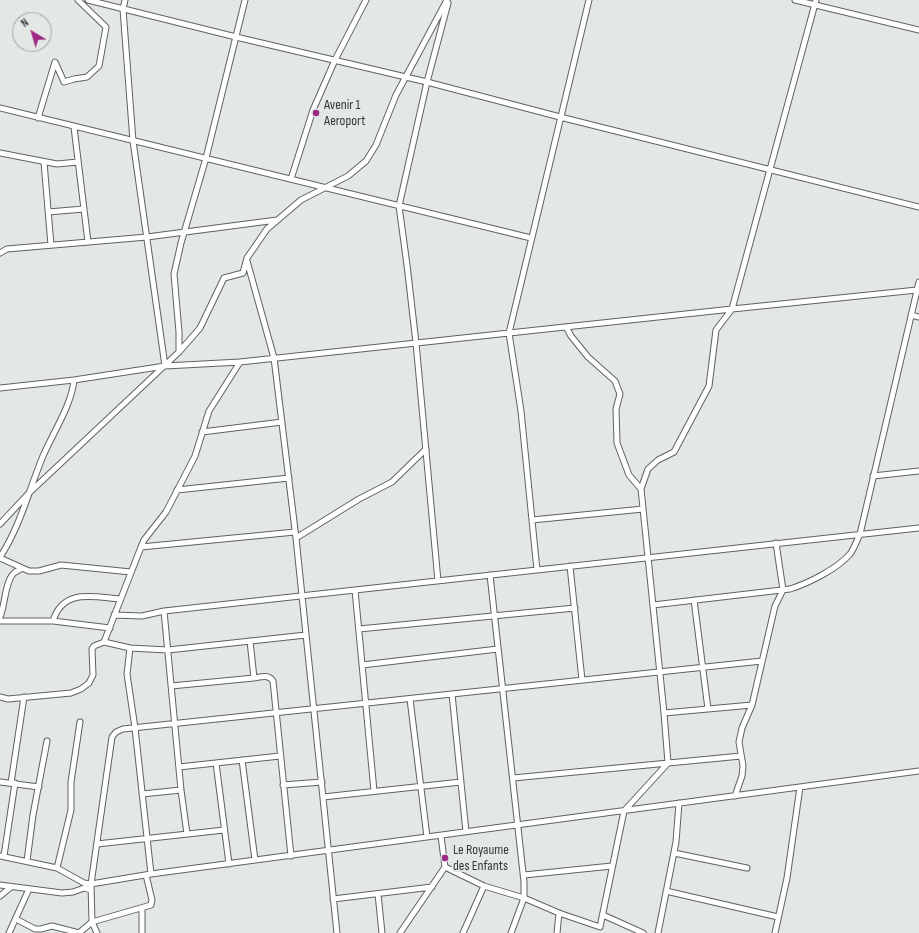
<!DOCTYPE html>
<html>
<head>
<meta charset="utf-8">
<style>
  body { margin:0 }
  #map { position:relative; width:919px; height:933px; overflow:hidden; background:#e3e8e6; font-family:"Sofia Sans Condensed",sans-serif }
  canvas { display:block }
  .north { position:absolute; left:12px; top:12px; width:40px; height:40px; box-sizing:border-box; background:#e3e8e6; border:1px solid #9ea2a0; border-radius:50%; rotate:322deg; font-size:11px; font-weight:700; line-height:16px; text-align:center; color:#373938 }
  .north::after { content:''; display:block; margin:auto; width:14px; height:18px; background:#9e2984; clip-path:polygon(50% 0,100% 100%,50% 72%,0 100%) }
</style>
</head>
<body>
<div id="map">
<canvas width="919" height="933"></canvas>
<div class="north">N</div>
</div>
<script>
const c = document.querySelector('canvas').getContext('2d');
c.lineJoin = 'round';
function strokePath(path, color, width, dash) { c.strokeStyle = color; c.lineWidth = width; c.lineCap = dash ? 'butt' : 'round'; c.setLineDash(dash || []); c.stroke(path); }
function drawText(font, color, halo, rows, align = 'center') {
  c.font = font + ' "Sofia Sans Condensed",sans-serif'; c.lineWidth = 4; c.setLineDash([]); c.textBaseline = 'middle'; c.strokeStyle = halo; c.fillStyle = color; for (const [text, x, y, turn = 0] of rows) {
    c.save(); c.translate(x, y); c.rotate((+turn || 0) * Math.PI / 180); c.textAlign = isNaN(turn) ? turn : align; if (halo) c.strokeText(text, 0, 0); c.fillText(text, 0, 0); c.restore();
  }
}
const minor = new Path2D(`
  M 88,0 L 236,37 L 427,82 L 560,117 L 919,207
  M 125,0 L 123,9 L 133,141 L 165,366
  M 795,0 L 919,30
  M 0,108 L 531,238
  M 38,118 L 55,62 L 64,82 L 74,79 L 87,77 L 99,66 L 106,27 L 78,0
  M 74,127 L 88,242
  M 0,153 L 57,164 L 78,162
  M 44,162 L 51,245
  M 291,179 L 313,110 L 335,60 L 366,0
  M 48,212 L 84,209
  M 0,253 L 7,249 L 147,237 L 277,220
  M 247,261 L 274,358 L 296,538 L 337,933
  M 911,315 L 919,317
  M 566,327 L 571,336 L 588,357 L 615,381 L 620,394 L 616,409 L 617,443 L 629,475 L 641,489
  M 179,352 L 179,332 L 174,274 L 181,243 L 206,158 L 245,0
  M 0,388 L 74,380 L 165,366 L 240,362 L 732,309 L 917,290
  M 202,432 L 282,422
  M 873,476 L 919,471
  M 177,490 L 289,478
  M 532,520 L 643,509
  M 0,524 L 29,493 L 179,352 L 200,328 L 224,278 L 243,273 L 247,258 L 267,229 L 301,200 L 348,176 L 366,161 L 376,145 L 396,95 L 447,0
  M 296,538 L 359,499 L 392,482 L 426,449
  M 141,547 L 295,532
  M 0,557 C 20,527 29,490 43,456 C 53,433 72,404 74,380
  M 0,558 L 29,571 L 39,571 L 61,565 L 131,572
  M 570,566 L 582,680
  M 537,570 L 521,411 L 509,333 L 589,0
  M 490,575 L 524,882 L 524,898 L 511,933
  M 438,581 L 416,343 L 407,265 L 399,206 L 427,82 L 448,3
  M 355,590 L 374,791
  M 694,600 L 708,709
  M 653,605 L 790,589 C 809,583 837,569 850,554 C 854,549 857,540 860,534 L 919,282
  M 164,611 L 181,790 L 187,834
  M 114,615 L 142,616 L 164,611 L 919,528
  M 0,617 C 5,606 5,581 14,573 C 16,571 20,570 22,568
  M 0,621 L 53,621 L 110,628
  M 53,621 C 63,588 93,597 120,599
  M 359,629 L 575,608
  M 250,641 L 254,678
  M 104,642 L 141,547 L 144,540 L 166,512 L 195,456 L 209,411 L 240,362
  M 130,648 L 127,674 L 135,728 L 151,874
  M 362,665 L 498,649
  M 171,686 L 254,678 C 261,677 268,674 273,681 L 291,856
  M 452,694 L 466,832
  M 0,697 L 8,699 L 71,693 L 81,689 L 89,683 L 93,675 L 92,649 L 94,646 L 104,642 L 130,648 L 168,650 L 306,635
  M 410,699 L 427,837
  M 664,713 L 752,705
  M 242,760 L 255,860
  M 216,763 L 229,864
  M 179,767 L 280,756
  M 513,778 L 741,756
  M 0,782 L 39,787
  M 11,783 L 24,697
  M 283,785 L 322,782
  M 142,794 L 181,790
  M 735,796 L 742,776 L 743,766 L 739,742 L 742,728 L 752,705 L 775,606 L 783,590 L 776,543
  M 323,797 L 461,782
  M 97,844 L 224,830
  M 674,853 L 747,868
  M 0,856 L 57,868 L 84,883 L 91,884 L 151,874 L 919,771
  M 4,856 L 15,783
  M 27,861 L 33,815 L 47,741
  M 445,867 L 484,886 L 524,898 L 559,913 L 600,927 L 624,811 L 668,763 L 664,713 L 641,489 L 648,469 L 658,460 L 674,452 L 709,386 L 716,330 L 732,309 L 816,0
  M 57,868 L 71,810 L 71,782 L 80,722
  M 524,875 L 612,866
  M 0,885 L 62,893 L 73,892 L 84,888 L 91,890
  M 666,891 L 778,917
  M 378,894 L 382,933
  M 0,896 L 11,887
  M 333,899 L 432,887
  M 142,908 L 142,933
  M 603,915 L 643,933
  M 16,919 L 35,929 L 41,929 L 52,926 L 79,933 L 92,922 L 151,905 L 152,900 L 146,875
  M 9,933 L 29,889
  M 97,933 L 92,922 L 91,884 L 112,737 L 116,732 L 123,729 L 762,661
  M 400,933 L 445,867 L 441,836
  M 463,933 L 484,886
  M 557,933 L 559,913
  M 658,933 L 676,842 L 679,803
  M 775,933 L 787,878 L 800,787`);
const markers = [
  [316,113,4,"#9e2984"],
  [445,858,4,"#9e2984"]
];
const poiNames = [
  ["Avenir 1",324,105],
  ["Aeroport",324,121],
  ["Le Royaume",453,850],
  ["des Enfants",453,866]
];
strokePath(minor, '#5e6260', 7);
strokePath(minor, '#fff', 5);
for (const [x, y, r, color] of markers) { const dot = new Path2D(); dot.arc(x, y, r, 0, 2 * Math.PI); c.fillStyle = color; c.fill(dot); strokePath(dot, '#e3e8e6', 1.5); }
drawText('14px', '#373938', '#e3e8e6', poiNames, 'left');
</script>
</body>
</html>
